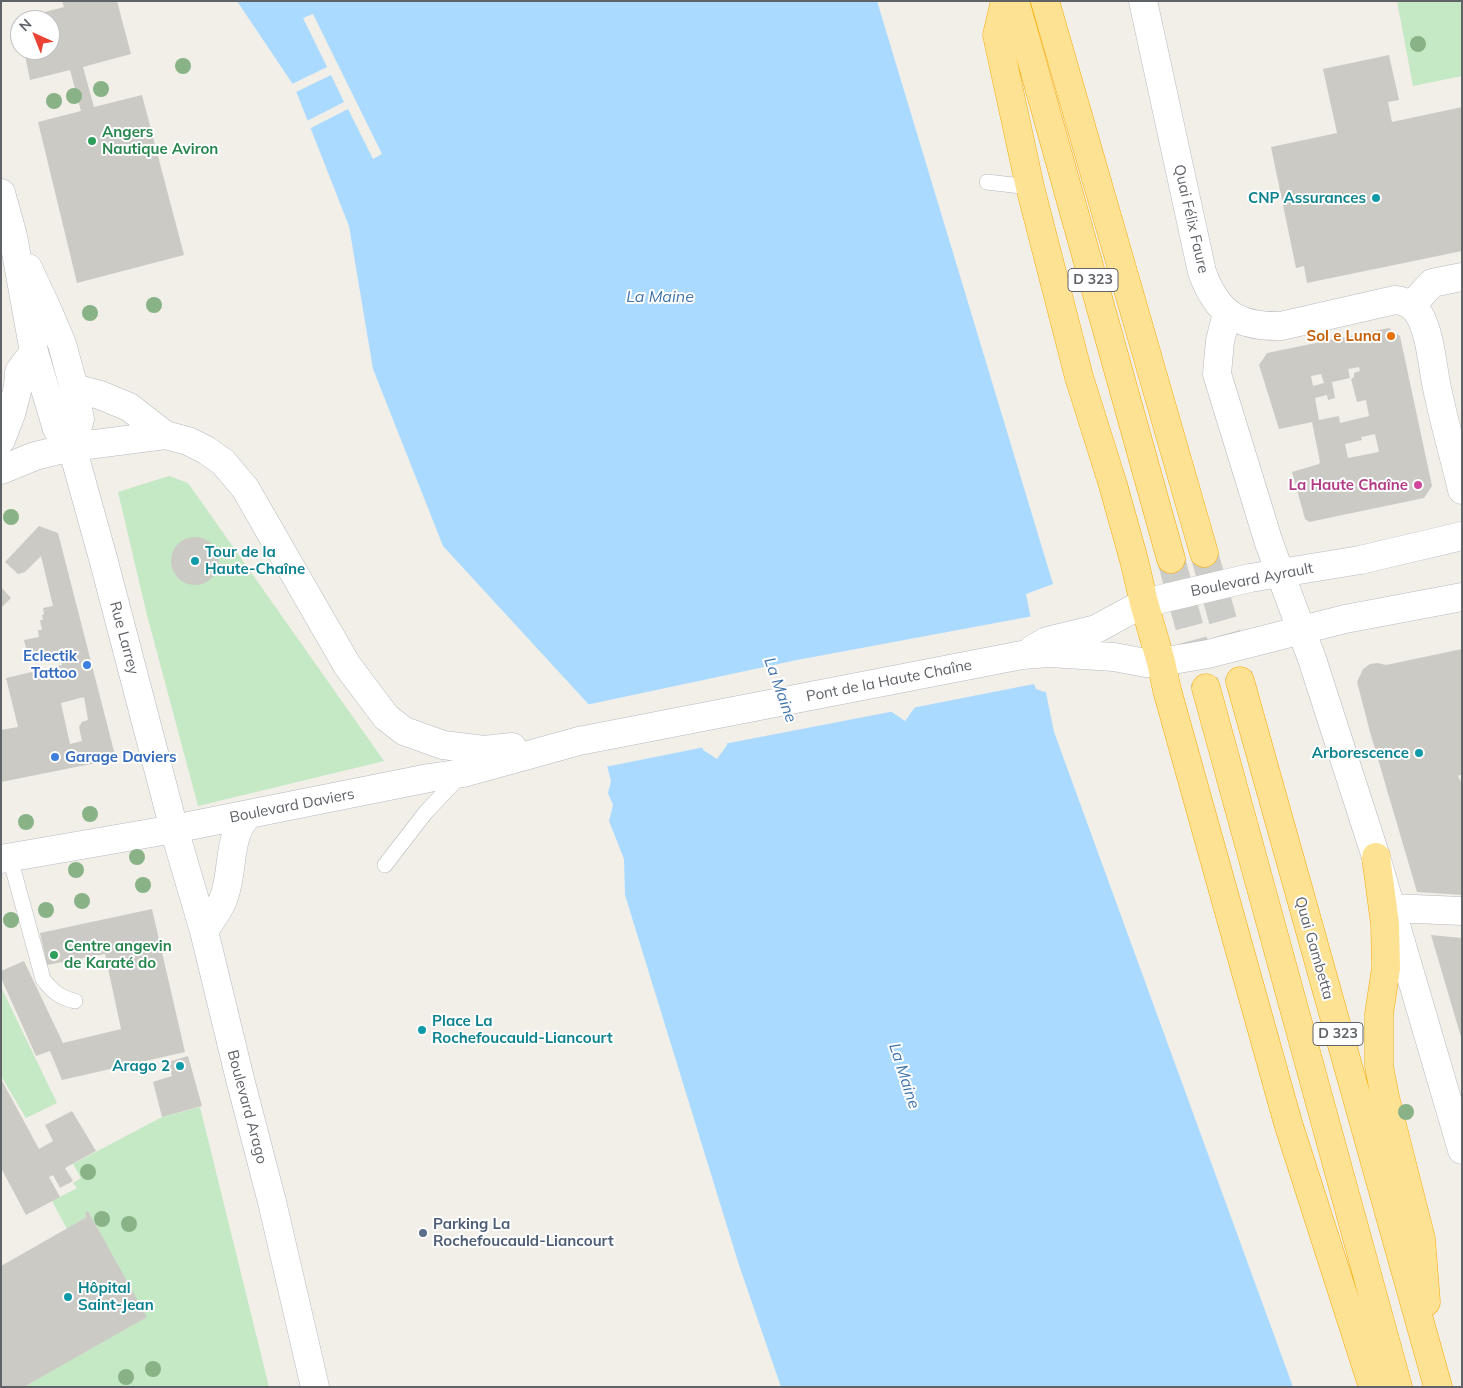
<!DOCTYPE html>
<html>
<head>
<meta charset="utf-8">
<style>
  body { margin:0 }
  #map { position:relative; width:1463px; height:1388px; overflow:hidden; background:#f1efe8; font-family:Mulish,sans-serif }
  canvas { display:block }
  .frame { position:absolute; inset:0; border:2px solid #5f6368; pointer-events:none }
  .north { position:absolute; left:10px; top:10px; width:50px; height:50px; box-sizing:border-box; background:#fff; border:1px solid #bfc1c3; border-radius:50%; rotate:316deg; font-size:14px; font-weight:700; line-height:20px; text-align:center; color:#5f6368 }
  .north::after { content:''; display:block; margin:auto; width:18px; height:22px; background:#ea4335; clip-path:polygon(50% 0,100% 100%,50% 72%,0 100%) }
</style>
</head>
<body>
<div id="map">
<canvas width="1463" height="1388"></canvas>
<div class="frame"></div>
<div class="north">N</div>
</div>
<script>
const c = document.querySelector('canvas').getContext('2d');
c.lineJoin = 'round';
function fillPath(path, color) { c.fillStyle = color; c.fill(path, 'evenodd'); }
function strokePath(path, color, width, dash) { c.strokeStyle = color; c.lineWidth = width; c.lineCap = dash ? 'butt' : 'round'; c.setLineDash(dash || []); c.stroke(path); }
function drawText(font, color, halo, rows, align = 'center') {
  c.font = font + ' Mulish,sans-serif'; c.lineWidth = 4; c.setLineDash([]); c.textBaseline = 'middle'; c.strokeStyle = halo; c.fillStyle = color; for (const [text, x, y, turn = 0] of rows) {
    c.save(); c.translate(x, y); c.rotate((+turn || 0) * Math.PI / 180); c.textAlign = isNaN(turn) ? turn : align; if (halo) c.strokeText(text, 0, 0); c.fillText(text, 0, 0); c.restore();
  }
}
const green = new Path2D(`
  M 1397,1 L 1462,1 L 1462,76 L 1413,86 Z
  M 169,476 L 188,483 L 384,761 L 198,806 L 147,615 L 118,492 Z
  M 1,987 L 57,1103 L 26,1118 L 1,1076 Z
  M 200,1107 L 269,1387 L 24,1387 L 146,1317 L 88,1211 L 87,1217 L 67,1229 L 52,1201 L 77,1188 L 73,1183 L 81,1178 L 73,1164 L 162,1117 Z`);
const water = new Path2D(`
  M 237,1 L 877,1 L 1053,584 L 1026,594 L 1054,732 L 1293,1387 L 781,1387 L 739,1265 L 625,895 L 624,859 L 609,821 L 613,805 L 608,793 L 611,781 L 592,708 L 443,546 L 373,369 L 349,226 L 294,86 ZM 892,645 L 906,655 L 915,707 L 905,721 L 892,712 L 883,659 ZM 702,683 L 716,693 L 727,745 L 717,759 L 703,750 L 693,697 Z`);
const pier = new Path2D(`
  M 313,14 L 382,154 L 373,159 L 348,109 L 309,129 L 305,122 L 344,102 L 331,75 L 294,93 L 290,85 L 327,67 L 303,18 Z
  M 1033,616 L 1048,691 L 1044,692 L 1036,689 L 1034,684 L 912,708 L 904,656 L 893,648 L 885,659 L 895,711 L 724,744 L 714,694 L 702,686 L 695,698 L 705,747 L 605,767 L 590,709 L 586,705 L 797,660 Z`);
const building = new Path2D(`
  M 62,1 L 117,1 L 131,54 L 83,67 L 94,107 L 142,95 L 184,255 L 77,283 L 38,122 L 81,111 L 70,70 L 30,80 L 24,50 L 50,50 L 50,20 L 20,20 L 19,25 L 18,19 L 64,7 Z
  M 1389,55 L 1399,100 L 1388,102 L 1392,122 L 1462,107 L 1462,251 L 1307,283 L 1304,266 L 1296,268 L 1271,147 L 1337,133 L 1323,69 Z
  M 1389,328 L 1400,336 L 1432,486 L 1424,498 L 1309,522 L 1305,519 L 1292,472 L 1319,464 L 1320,462 L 1312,422 L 1279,429 L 1259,365 L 1267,353 ZM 1359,367 L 1360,371 L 1354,373 L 1354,377 L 1351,379 L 1357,402 L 1366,400 L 1369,416 L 1340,423 L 1339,416 L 1319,420 L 1315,398 L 1327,395 L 1328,400 L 1335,398 L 1332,382 L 1350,378 L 1348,369 ZM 1321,374 L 1324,383 L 1313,386 L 1311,376 ZM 1375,434 L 1379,452 L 1348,458 L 1345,444 L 1362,440 L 1361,437 Z
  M 39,526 L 58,533 L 116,759 L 1,782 L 1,730 L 18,727 L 6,678 L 62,665 L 59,653 L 29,660 L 24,640 L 39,637 L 38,630 L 42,630 L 40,620 L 43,620 L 42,615 L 44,614 L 43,608 L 53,606 L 41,556 L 25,572 L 18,574 L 5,562 ZM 84,697 L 88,720 L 82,722 L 79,727 L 82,741 L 70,744 L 61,703 Z
  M171 561a24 24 0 1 1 48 0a24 24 0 1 1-48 0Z
  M 1,587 L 11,598 L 1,608 Z
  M 1462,649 L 1462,774 L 1458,776 L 1462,784 L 1462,895 L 1417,892 L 1370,732 L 1357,682 L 1363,669 L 1370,664 L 1378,663 L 1386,665 Z
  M 152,909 L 185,1052 L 62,1080 L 50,1051 L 36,1056 L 1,978 L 1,971 L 24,961 L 63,1043 L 121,1029 L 105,954 L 47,965 L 40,933 Z
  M 1431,935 L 1462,938 L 1462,1037 L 1461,1037 Z
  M 188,1056 L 202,1106 L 162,1117 L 153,1082 L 172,1076 L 168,1062 Z
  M 1,1079 L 39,1149 L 53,1141 L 45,1125 L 72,1111 L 96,1151 L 65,1168 L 73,1181 L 60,1188 L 53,1175 L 49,1177 L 60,1197 L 26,1215 L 1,1168 Z
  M 88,1211 L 147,1317 L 24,1387 L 1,1387 L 1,1266 L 87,1217 L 85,1213 Z`);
const highwayTunnel = new Path2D(`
  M 1204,553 L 1240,681
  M 1171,559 L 1206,688`);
const lane = new Path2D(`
  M 987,182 L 1030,187
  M 10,858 L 43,979 C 52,991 60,998 75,1001
  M 385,865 L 426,812 L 461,775`);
const street = new Path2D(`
  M 1412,305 L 1432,283 L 1462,277
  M 1227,313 L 1220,341 L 1217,374 L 1269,543 L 1312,659 L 1376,857 L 1462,1150
  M 1391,908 L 1462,911`);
const secondary = new Path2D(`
  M 1143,1 L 1202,272 C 1217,313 1237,327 1281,326 L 1395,300 C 1407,301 1414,306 1420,316 C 1431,337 1432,365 1437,388 C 1444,422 1454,456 1462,490
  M 1,193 L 13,236 L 34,352 L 57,429 L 72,447 L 104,562 L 174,829 L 204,931 L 240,1079 L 272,1202 L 315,1387
  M 28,268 L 48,311 L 62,344 L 74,388 L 80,419 L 72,447
  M 74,388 L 100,395 L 129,407 L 165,435
  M 1,440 L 11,414 L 18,387 L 19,372 L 34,352
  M 1,470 L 35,456 L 72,447 L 165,435 L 188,441 L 206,450 L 223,462 L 245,488 L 347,665 L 386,717 L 404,731 L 443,745 L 484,750 L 512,747
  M 1033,649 L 1047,641 L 1096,629 L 1144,603 L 1250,578 L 1360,560 L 1462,536
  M 1,859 L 174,829 L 429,778 L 463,773 L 579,741 L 1022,655 L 1050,653 L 1114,657 L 1146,663 L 1161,662 L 1208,654 L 1345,619 L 1462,597
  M 204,931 C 210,921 220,909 224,897 C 234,870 227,837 248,815`);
const highway = new Path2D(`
  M 1005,1 L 997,35 L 1030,187 L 1079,377 L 1113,485 L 1134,560 L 1144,603 L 1161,662 L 1167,690 L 1288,1123 L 1370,1378 L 1374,1387
  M 1015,1 L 1171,559
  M 1045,1 L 1204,553
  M 1240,681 L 1438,1387
  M 1206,688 L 1398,1387
  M 1376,857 L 1385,924 L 1386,968 L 1379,1014 L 1379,1066 L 1385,1097 L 1421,1239 L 1426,1302`);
const trees = [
  [1418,44],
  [183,66],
  [101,89],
  [74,96],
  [54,101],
  [154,305],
  [90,313],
  [11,517],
  [90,814],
  [26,822],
  [137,857],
  [76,870],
  [143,885],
  [82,901],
  [46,910],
  [11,920],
  [1406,1112],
  [88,1172],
  [102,1219],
  [129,1224],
  [153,1369],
  [126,1377]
];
const markers = [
  [92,141,5,"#2e9e5b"],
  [1376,198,5,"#0f9aa8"],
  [1391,336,5,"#e8710a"],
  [1418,485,5,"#d1479c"],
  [195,561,5,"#0f9aa8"],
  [87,665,5,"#3f7fe0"],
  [1419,753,5,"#0f9aa8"],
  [55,757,5,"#3f7fe0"],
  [54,955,5,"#2e9e5b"],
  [422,1030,5,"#0f9aa8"],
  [180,1066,5,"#0f9aa8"],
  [423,1233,5,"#5c6f8a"],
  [68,1297,5,"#0f9aa8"]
];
const shields = [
  [1093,280,50],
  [1338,1034,50]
];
const shieldNames = [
  ["D 323",1093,280],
  ["D 323",1338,1034]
];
const leisureNames = [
  ["Angers",102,132],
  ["Nautique Aviron",102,149],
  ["Centre angevin",64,946],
  ["de Karaté do",64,963]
];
const cultureNames = [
  ["CNP Assurances",1366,198],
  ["Tour de la",205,552,"left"],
  ["Haute-Chaîne",205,569,"left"],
  ["Arborescence",1409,753],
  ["Place La",432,1021,"left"],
  ["Rochefoucauld-Liancourt",432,1038,"left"],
  ["Arago 2",170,1066],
  ["Hôpital",78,1288,"left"],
  ["Saint-Jean",78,1305,"left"]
];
const streetNames = [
  ["Quai Félix Faure",1191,219,77],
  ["Boulevard Ayrault",1252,580,-11],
  ["Rue Larrey",124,638,75],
  ["Pont de la Haute Chaîne",889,681,-11],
  ["Boulevard Daviers",292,806,-11],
  ["Quai Gambetta",1314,948,74],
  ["Boulevard Arago",247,1107,75]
];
const foodNames = [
  ["Sol e Luna",1381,336]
];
const hotelNames = [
  ["La Haute Chaîne",1408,485]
];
const shopNames = [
  ["Eclectik",77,656],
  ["Tattoo",77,673],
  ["Garage Daviers",65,757,"left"]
];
const serviceNames = [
  ["Parking La",433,1224],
  ["Rochefoucauld-Liancourt",433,1241]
];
const waterNames = [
  ["La Maine",660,297],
  ["La Maine",780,690,70],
  ["La Maine",904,1076,72]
];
fillPath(green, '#c5e8c5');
fillPath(water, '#aadaff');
fillPath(pier, '#f1efe8');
fillPath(building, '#cccac5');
strokePath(highwayTunnel, '#ccccc8', 28, [28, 14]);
strokePath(lane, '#b5b8bc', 16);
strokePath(street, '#b5b8bc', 29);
strokePath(secondary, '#b6babf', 29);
strokePath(highway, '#f9ab00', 29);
strokePath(lane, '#fff', 15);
strokePath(street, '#fff', 28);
strokePath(secondary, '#fff', 28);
strokePath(highway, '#fde293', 28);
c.fillStyle = '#89b387';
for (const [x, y] of trees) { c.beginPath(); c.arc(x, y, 8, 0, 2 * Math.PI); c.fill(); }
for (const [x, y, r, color] of markers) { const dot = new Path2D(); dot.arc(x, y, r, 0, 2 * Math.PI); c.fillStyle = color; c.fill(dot); strokePath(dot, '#fff', 2); }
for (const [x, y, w] of shields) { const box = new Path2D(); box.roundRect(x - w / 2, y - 11.5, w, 23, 4); c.fillStyle = '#fff'; c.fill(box); strokePath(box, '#5f6368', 1); }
drawText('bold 14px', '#5f6368', null, shieldNames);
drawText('bold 15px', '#27864d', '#fff', leisureNames, 'left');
drawText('bold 15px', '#0d838f', '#fff', cultureNames, 'right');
drawText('15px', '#5f6368', '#fff', streetNames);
drawText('bold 15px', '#c56008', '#fff', foodNames, 'right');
drawText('bold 15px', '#b23c85', '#fff', hotelNames, 'right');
drawText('bold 15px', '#366cbe', '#fff', shopNames, 'right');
drawText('bold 15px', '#4e5e75', '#fff', serviceNames, 'left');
drawText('italic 16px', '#4174aa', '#fff', waterNames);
</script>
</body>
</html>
